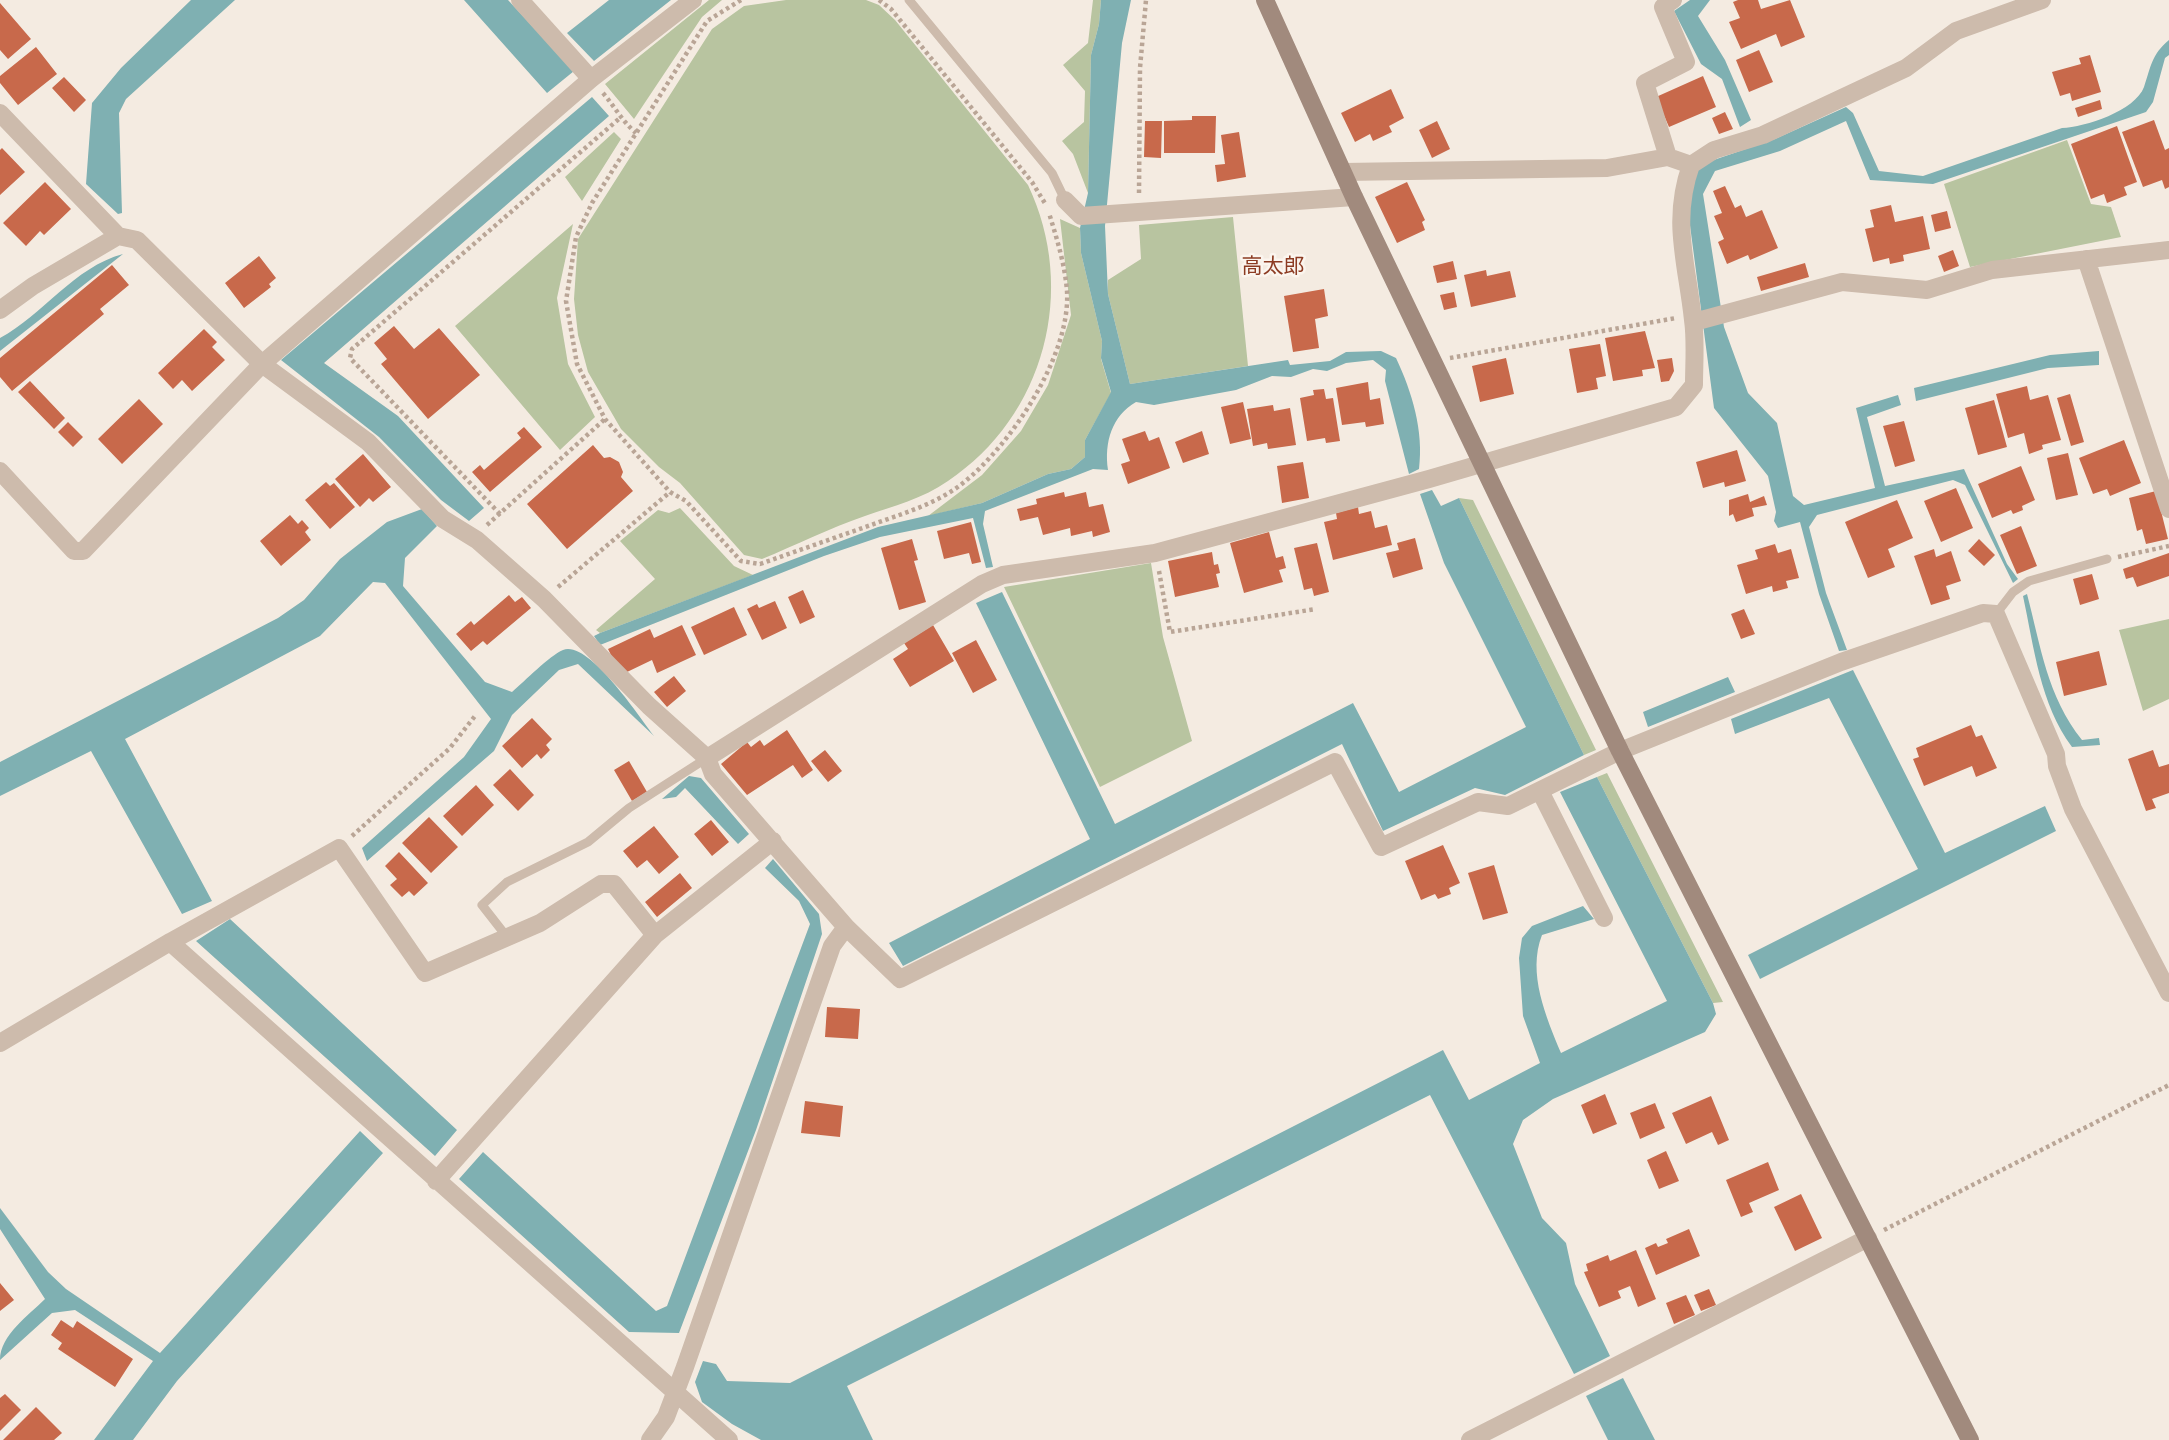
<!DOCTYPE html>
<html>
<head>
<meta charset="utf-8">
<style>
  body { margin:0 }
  canvas { display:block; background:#f4ebe1 }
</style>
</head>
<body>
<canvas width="2169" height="1440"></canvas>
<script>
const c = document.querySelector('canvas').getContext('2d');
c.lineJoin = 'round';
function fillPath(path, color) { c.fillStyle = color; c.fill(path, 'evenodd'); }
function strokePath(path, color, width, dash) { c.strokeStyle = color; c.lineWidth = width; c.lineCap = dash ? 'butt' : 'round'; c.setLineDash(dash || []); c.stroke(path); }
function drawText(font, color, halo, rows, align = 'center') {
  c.font = font + ' Manrope,"Noto Sans JP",sans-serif'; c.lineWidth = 5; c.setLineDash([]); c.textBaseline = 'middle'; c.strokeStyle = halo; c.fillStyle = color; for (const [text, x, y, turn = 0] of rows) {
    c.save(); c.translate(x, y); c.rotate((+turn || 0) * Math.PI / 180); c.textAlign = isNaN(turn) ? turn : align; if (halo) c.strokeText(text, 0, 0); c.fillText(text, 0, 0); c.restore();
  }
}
const green = new Path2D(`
  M 709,0 L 722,0 L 702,17 L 634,119 L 605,84 Z
  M 786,0 L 866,0 L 879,5 L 895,20 L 1028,185 C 1078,290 1045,416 948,481 C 922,499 894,506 865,516 C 830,528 796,545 762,559 L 744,555 L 680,483 L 659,467 L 621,429 L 588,372 L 578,335 L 574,299 L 578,239 L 712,29 L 744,6 Z
  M 1093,0 L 1101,0 L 1099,24 L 1091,55 L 1088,193 L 1073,154 L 1062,141 L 1084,122 L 1085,91 L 1063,65 L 1088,43 Z
  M 614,132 L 621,139 L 582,201 L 565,177 Z
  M 2067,140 L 2091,204 L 2111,207 L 2121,237 L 1970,267 L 1944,184 Z
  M 1233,217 L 1248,366 L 1130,384 L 1108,294 L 1108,280 L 1141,259 L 1139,225 Z
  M 1060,219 L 1080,228 L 1081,253 L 1102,341 L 1101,359 L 1111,393 L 1085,440 L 1085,457 L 1071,469 L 1048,474 L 982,503 L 928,516 L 982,475 L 1021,431 L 1048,385 L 1071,315 Z
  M 573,224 L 557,298 L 568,364 L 595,417 L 560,450 L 455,326 Z
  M 1459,498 L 1473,500 L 1596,750 L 1584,755 Z
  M 680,508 L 734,566 L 753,575 L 600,633 L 596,630 L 655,579 L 620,541 L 658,510 L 669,513 Z
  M 1151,563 L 1163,637 L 1192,741 L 1100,787 L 1004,587 Z
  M 2169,619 L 2169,699 L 2143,711 L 2119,630 Z
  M 1607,773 L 1723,1002 L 1713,1003 L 1597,777 Z`);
const water = new Path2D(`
  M 191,0 L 235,0 L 126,99 L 119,113 L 122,213 L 118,214 L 86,184 L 92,103 L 121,68 Z
  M 464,0 L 508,0 L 574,71 L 547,93 Z
  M 609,0 L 671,0 L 594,61 L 567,33 Z
  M 1101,0 L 1131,0 L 1122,43 L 1105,226 L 1108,294 L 1130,384 L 1288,360 L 1290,365 L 1330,361 L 1346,352 L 1381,351 L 1396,358 C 1412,392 1424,431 1419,469 L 1409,474 L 1385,381 L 1386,370 L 1373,360 L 1346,363 L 1327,371 L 1313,369 L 1291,377 L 1272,376 L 1236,390 L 1154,405 L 1136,402 C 1112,416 1104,442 1108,470 L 1093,469 L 985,511 L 983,524 L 993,567 L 986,568 L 973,518 L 880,537 L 824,556 L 600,645 L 594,636 L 600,633 L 878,527 L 982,503 L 1048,474 L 1071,469 L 1085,457 L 1085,440 L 1111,392 L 1101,358 L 1102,341 L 1081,253 L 1080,228 L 1088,193 L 1091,55 L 1099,24 Z
  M 1690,0 L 1710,0 L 1698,16 L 1725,60 L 1751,120 L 1740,127 L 1722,79 L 1701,64 L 1674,11 Z
  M 2169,40 L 2169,55 L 2165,58 L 2153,102 L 2146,112 L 1933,184 L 1870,180 L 1846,121 L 1780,151 L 1715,171 L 1703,194 L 1724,327 L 1748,393 L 1777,423 L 1793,496 L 1804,505 L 1875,488 L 1856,408 L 1898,395 L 1901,405 L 1867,417 L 1885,486 L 1964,469 L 2007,564 L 2018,579 L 2013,583 L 1965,485 L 1953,480 L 1817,515 L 1809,527 L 1826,593 L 1847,650 L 1839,651 L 1819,594 L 1800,522 L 1778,528 L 1774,521 L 1776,512 L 1768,476 L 1714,408 L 1686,195 L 1690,179 L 1702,164 L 1775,139 L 1846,107 L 1853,113 L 1879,171 L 1923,176 L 2062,128 C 2085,127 2135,111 2144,87 C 2151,67 2151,55 2169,40 Z
  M 592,97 L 609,116 L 324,363 L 398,416 L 484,508 L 469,521 L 441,500 L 379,437 L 281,360 Z
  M 123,254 L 0,351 L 0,338 C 43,315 74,267 123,254 Z
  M 2099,351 L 2099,365 L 2048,368 L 1916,401 L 1914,388 L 2050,355 Z
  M 1432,490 L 1441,506 L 1459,498 L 1584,755 L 1505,795 L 1475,788 L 1383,831 L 1342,744 L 903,966 L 889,943 L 1090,839 L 976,603 L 1002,592 L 1115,824 L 1353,703 L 1399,792 L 1526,727 L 1444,563 L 1420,494 Z
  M 422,509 L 437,526 L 405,558 L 403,586 L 485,682 L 512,692 C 525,681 549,656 563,650 C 589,640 639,717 654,736 L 578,664 L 559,670 L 512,715 L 494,751 L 367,861 L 362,848 L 464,757 L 491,719 L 385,583 L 373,582 L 320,636 L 125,739 L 212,901 L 182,914 L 91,751 L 0,796 L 0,762 L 278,618 L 304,600 L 340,559 L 387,522 Z
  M 2027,594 C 2041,647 2047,696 2082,740 L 2099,738 L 2100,745 L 2072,747 C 2040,704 2034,647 2023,596 Z
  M 1853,670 L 1945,853 L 2045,806 L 2056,831 L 1760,979 L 1748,955 L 1918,869 L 1829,698 L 1735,734 L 1731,719 Z
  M 1728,677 L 1735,692 L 1648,727 L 1643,712 Z
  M 689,776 L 701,778 L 749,834 L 738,844 L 685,788 L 676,797 L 662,799 Z
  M 1597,777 L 1713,1003 L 1716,1014 L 1705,1032 L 1553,1099 L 1523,1120 L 1513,1144 L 1542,1218 L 1566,1243 L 1575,1284 L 1610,1356 L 1574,1374 L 1430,1095 L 847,1386 L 873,1440 L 761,1440 L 732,1424 L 702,1402 L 695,1382 L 703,1361 L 716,1364 L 727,1381 L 790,1383 L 1443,1050 L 1469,1100 L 1540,1063 L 1523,1016 L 1519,958 L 1522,938 L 1532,926 L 1583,906 L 1594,919 L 1542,935 C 1527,973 1546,1017 1561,1053 L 1667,1001 L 1560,792 Z
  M 773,859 L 819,914 L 822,934 L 756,1130 L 679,1333 L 629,1332 L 459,1179 L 483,1152 L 656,1311 L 667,1306 L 810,924 L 799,901 L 765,868 Z
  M 230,919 L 457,1130 L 435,1156 L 196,941 Z
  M 360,1131 L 383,1153 L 177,1381 L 133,1440 L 94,1440 L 153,1361 L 75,1310 L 52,1313 L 0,1360 C 0,1335 29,1315 45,1299 L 0,1229 L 0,1208 L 48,1272 L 66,1289 L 160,1353 Z
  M 1623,1378 L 1655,1440 L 1608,1440 L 1586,1396 Z`);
const building = new Path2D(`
  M 1738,0 L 1758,0 L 1761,9 L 1790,0 L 1805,37 L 1781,47 L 1776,34 L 1741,49 L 1729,22 L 1740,18 L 1733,2 Z
  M 0,3 L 31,39 L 8,59 L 0,50 Z
  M 36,47 L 57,74 L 18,105 L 0,83 L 0,76 Z
  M 1759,50 L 1773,82 L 1749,92 L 1736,60 Z
  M 2090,55 L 2101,92 L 2072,101 L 2070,93 L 2060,96 L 2052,72 L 2081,64 L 2079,58 Z
  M 1703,76 L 1716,107 L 1669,127 L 1656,97 Z
  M 64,77 L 86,100 L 74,112 L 52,88 Z
  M 1391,89 L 1404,118 L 1389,126 L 1392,132 L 1373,141 L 1370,134 L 1355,142 L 1341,113 Z
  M 2100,100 L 2102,109 L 2078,117 L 2075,108 Z
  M 1725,112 L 1733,129 L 1719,134 L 1712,118 Z
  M 1192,116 L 1216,116 L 1215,153 L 1164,153 L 1164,121 L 1192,120 Z
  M 2154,120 L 2165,150 L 2169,148 L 2169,187 L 2165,189 L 2162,180 L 2143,187 L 2122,132 Z
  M 1145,121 L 1162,121 L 1161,158 L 1144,157 Z
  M 1437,121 L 1450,149 L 1432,158 L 1419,130 Z
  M 2117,126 L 2137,182 L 2124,187 L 2127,195 L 2107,203 L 2104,194 L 2091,199 L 2071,144 Z
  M 1239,132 L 1246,177 L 1217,182 L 1215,165 L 1225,164 L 1221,135 Z
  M 2,148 L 25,172 L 0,195 L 0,150 Z
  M 45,182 L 71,209 L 44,235 L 40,231 L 26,246 L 3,223 Z
  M 1407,182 L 1425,220 L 1422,222 L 1425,230 L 1397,243 L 1375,197 Z
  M 1725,186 L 1735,208 L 1741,205 L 1746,217 L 1762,210 L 1778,248 L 1750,260 L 1748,255 L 1727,264 L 1718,242 L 1724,239 L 1714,216 L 1722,213 L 1713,191 Z
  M 1891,205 L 1895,222 L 1923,216 L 1930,249 L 1903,255 L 1904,261 L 1890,264 L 1889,258 L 1873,262 L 1865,229 L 1874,227 L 1870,210 Z
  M 1947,211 L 1951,228 L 1935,232 L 1931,215 Z
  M 1953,250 L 1959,266 L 1944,272 L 1938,256 Z
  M 259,256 L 276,278 L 269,284 L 271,287 L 244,308 L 225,283 Z
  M 1453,261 L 1457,279 L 1437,283 L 1433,266 Z
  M 1805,263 L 1809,277 L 1761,291 L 1757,277 Z
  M 112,265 L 129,285 L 100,309 L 104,314 L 12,391 L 0,377 L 0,358 Z
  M 1486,270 L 1487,276 L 1510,271 L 1516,297 L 1471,307 L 1464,275 Z
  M 1324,289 L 1328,316 L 1315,319 L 1319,348 L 1293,352 L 1284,296 Z
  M 1454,292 L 1457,307 L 1444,310 L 1440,295 Z
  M 394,326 L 414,349 L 439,328 L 480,375 L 428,419 L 381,364 L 387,359 L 374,343 Z
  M 204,329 L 217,342 L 212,347 L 225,360 L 192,391 L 182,380 L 173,389 L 158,373 Z
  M 1645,331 L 1655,368 L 1642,370 L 1643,376 L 1613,381 L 1605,338 Z
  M 1600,344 L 1606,376 L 1596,378 L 1598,389 L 1577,393 L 1569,349 Z
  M 1506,358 L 1514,394 L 1480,402 L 1472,366 Z
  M 1672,358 L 1674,371 L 1669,381 L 1661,382 L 1657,360 Z
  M 30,381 L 65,418 L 54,429 L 18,392 Z
  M 1368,382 L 1370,400 L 1380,398 L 1384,424 L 1366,427 L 1365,422 L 1342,425 L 1336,388 Z
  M 2027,386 L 2030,400 L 2048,395 L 2061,440 L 2042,445 L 2043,449 L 2029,454 L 2024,433 L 2008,438 L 1996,394 Z
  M 1324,389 L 1326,399 L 1333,398 L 1340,441 L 1326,443 L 1325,438 L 1307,441 L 1300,398 L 1314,395 L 1313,390 Z
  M 2070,394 L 2084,442 L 2071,446 L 2057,398 Z
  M 139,399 L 163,424 L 122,464 L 98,439 Z
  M 1994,400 L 2007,447 L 1978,455 L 1965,408 Z
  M 1243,402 L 1251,439 L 1230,444 L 1221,407 Z
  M 1273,405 L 1274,411 L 1290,408 L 1296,445 L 1268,449 L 1267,443 L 1253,446 L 1247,409 Z
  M 1904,421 L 1915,461 L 1895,467 L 1883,426 Z
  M 68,422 L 83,437 L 73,447 L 58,432 Z
  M 524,427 L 542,447 L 490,492 L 472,472 L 480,465 L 484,470 L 521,438 L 517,433 Z
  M 1145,431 L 1149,441 L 1159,437 L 1170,468 L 1128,484 L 1121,464 L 1130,461 L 1122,439 Z
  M 1202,431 L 1209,454 L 1183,463 L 1175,442 Z
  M 2124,440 L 2141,483 L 2110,496 L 2107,489 L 2093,494 L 2079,458 Z
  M 593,445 L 604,458 L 610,457 L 619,462 L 623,472 L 621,477 L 633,491 L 567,549 L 527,504 Z
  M 1737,450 L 1746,481 L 1725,487 L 1724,482 L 1703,488 L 1696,462 Z
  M 2068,453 L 2078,495 L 2056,500 L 2047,458 Z
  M 363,454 L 391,487 L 373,502 L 369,498 L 360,507 L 335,479 Z
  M 1303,462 L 1309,498 L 1282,503 L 1277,466 Z
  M 2021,466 L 2035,500 L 2022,506 L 2023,510 L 2013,514 L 2011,510 L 1992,518 L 1978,484 Z
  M 326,482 L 330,486 L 334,483 L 355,507 L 330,529 L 305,500 Z
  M 1956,488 L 1973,528 L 1941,542 L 1924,501 Z
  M 2156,491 L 2168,539 L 2146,544 L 2142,529 L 2137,531 L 2129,498 Z
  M 1064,492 L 1065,497 L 1086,492 L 1089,507 L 1103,504 L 1110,532 L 1093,537 L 1092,531 L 1071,536 L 1070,528 L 1043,535 L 1038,517 L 1020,521 L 1017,509 L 1037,504 L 1036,499 Z
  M 1748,494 L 1750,502 L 1764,496 L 1767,505 L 1752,508 L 1754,516 L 1736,522 L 1733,514 L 1729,516 L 1729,500 Z
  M 1897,500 L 1913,538 L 1888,549 L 1895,567 L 1868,578 L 1845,522 Z
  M 1358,507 L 1359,514 L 1371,511 L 1375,528 L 1387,525 L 1392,545 L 1333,560 L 1324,522 L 1337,519 L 1336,513 Z
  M 290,515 L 298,524 L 302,520 L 309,528 L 305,532 L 311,540 L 281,566 L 260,541 Z
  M 971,522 L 981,562 L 972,564 L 969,553 L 944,559 L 937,531 Z
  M 2021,526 L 2037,566 L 2017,574 L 2000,535 Z
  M 1269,532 L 1276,558 L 1283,556 L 1286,568 L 1279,570 L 1283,582 L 1244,593 L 1230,543 Z
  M 1415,538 L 1423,569 L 1393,578 L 1386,553 L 1399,550 L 1397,543 Z
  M 912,539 L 918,560 L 914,561 L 926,602 L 899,610 L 881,548 Z
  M 1979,539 L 1995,555 L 1984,566 L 1968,551 Z
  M 1317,543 L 1329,592 L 1314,596 L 1312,588 L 1304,590 L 1294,548 Z
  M 1775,544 L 1778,553 L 1791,549 L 1799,578 L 1786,581 L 1788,588 L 1773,592 L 1772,586 L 1746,594 L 1737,565 L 1758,559 L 1755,550 Z
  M 1934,549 L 1936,557 L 1951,551 L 1961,581 L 1946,586 L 1950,599 L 1931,605 L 1914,556 Z
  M 1212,552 L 1214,565 L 1218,564 L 1220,573 L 1216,574 L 1219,587 L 1175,597 L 1168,561 Z
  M 2169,553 L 2169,576 L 2137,587 L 2133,577 L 2126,579 L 2123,569 Z
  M 2092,574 L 2099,599 L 2080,605 L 2073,579 Z
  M 803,590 L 815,617 L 800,624 L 788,597 Z
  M 509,595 L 515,602 L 522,597 L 531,608 L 487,645 L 483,641 L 471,651 L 456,634 L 471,621 L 474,625 Z
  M 775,601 L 787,628 L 762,640 L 747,609 L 757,604 L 759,608 Z
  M 734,607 L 747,635 L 704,655 L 691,627 Z
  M 1744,609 L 1755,634 L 1741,639 L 1731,614 Z
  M 682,625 L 696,655 L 657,673 L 652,660 L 627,672 L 613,659 L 608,649 L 650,629 L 654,638 Z
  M 933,625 L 954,661 L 910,687 L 893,659 L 908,649 L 904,643 Z
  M 976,640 L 997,680 L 973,693 L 952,653 Z
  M 2099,651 L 2107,685 L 2064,696 L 2056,662 Z
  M 674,676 L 686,691 L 667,707 L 654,692 Z
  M 532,718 L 552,739 L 546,745 L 550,750 L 541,759 L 537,754 L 522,768 L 502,746 Z
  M 1971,725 L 1976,737 L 1982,735 L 1997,768 L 1976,777 L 1972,766 L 1924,786 L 1913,759 L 1919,757 L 1916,748 Z
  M 787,730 L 813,770 L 802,778 L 793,765 L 747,795 L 721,764 L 747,742 L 751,747 L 760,740 L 764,746 Z
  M 825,750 L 842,771 L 828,782 L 811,761 Z
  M 2153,750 L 2159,767 L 2169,764 L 2169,793 L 2152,799 L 2156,808 L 2146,811 L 2128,759 Z
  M 629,761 L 647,792 L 632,801 L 614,770 Z
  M 510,769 L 534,795 L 518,811 L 493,785 Z
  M 476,785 L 494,805 L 462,836 L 443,816 Z
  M 429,817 L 458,847 L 431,873 L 402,843 Z
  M 711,820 L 729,842 L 712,856 L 694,834 Z
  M 654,826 L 679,857 L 659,874 L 647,860 L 637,868 L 623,851 Z
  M 1443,845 L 1460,883 L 1449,888 L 1451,894 L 1438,899 L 1435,894 L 1421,900 L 1405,861 Z
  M 399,852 L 428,883 L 414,896 L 409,891 L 402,897 L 390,885 L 397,879 L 385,866 Z
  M 1494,865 L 1508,913 L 1483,920 L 1468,873 Z
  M 680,873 L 692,888 L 657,917 L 645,902 Z
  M 827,1007 L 860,1009 L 858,1039 L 825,1037 Z
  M 1605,1094 L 1617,1124 L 1593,1134 L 1581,1105 Z
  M 1711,1096 L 1729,1140 L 1718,1145 L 1712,1132 L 1686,1144 L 1672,1113 Z
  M 805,1101 L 843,1106 L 840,1137 L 801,1133 Z
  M 1655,1103 L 1665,1128 L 1640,1139 L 1630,1113 Z
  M 1666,1151 L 1679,1181 L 1659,1189 L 1647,1160 Z
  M 1768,1162 L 1779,1190 L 1749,1203 L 1753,1212 L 1741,1217 L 1726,1180 Z
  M 1801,1194 L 1822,1238 L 1795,1251 L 1774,1207 Z
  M 1689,1229 L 1700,1256 L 1656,1275 L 1645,1248 L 1656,1243 L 1658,1247 L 1668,1243 L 1666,1239 Z
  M 1636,1250 L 1656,1299 L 1638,1307 L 1630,1286 L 1618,1291 L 1621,1298 L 1599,1307 L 1584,1272 L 1588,1271 L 1586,1264 L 1608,1255 L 1610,1261 Z
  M 0,1283 L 14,1300 L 0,1311 Z
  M 1709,1289 L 1716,1305 L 1701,1311 L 1694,1295 Z
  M 1686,1295 L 1695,1315 L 1674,1324 L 1666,1303 Z
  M 61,1320 L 73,1328 L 77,1321 L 133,1359 L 115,1387 L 58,1349 L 62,1343 L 51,1335 Z
  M 5,1394 L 21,1410 L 0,1431 L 0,1398 Z
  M 36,1407 L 62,1433 L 54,1440 L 3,1440 Z`);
const path = new Path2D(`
  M 741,0 L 707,21 L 592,203 L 576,237 L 566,301 L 577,364 L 605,419 L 670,492 L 686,501 L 741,561 L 760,564 C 797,551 834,538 871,525 C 901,514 937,504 963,483 C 1011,445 1071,355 1067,291 C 1065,265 1057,239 1049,213
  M 879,0 L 891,9 L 1032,182 L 1046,205
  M 603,93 C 615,107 622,121 636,133
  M 1139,193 L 1140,68 L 1146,0
  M 1450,358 L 1676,318
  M 500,514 L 350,358 L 352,349 L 620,118
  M 487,525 L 605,419
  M 2118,557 L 2169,546
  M 1159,571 L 1170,632 L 1316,609
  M 558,587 L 670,492
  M 352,836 L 450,748 L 475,716
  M 1884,1230 L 2169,1085`);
const lane = new Path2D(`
  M 909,0 L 1052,173 L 1065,200
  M 1996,614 L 2013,592 L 2029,581 L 2107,559
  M 507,937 L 482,905 L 507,882 L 588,842 L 629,808 L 707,758`);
const street = new Path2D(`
  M 520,0 L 591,79
  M 0,113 L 118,236 L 137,240 L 262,364 L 368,442 L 443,519 L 477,540 L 544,599 L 649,706 L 707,758
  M 1668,157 L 1645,83 L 1686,62 L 1663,7 L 1673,0
  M 1343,172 L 1607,168 L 1668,157 L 1691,165 L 1714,150 L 1763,135 L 1906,68 L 1956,31 L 2042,0
  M 1065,200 L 1081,216 L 1354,197
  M 2086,259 L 2169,509
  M 0,310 L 33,286 L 118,236
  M 1694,322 L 1842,282 L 1927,290 L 1992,270 L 2169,250
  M 0,471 L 74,551 L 83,551 L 262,364 L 591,79 L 693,0
  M 1540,791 L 1604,918
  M 846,927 L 900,979 L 1335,762 L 1381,847 L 1478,802 L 1508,806 L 1620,751 L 1841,662 L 1983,613 L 1996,614 L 2056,754 L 2057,766 L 2073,809 L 2169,993
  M 170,942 L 729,1440
  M 0,1043 L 170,942 L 339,848 L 425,973 L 540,923 L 601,884 L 614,884 L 655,935 L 773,841
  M 436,1181 L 655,935
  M 650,1440 L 666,1417 L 685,1367 L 832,946 L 846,927 L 713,774 L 707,758 L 982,584 L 1003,575 L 1155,553 L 1429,479 L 1676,407 L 1694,385 C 1694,364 1696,341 1693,320 C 1687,263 1671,221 1691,165
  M 1470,1440 L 1868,1238`);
const secondary = new Path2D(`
  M 1265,0 L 1354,197 L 1620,751 L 1970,1440`);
const neighbourhoodNames = [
  ["高太郎",1273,267]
];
fillPath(green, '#b8c4a0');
fillPath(water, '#7fb0b2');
fillPath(building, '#c8694b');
strokePath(path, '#b9a596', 4.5, [3.5, 3.5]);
strokePath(lane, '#cdbbac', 9);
strokePath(street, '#cdbbac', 18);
strokePath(secondary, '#a18a7d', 18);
drawText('21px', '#8c3b22', '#fbf5ee', neighbourhoodNames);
</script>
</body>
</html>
